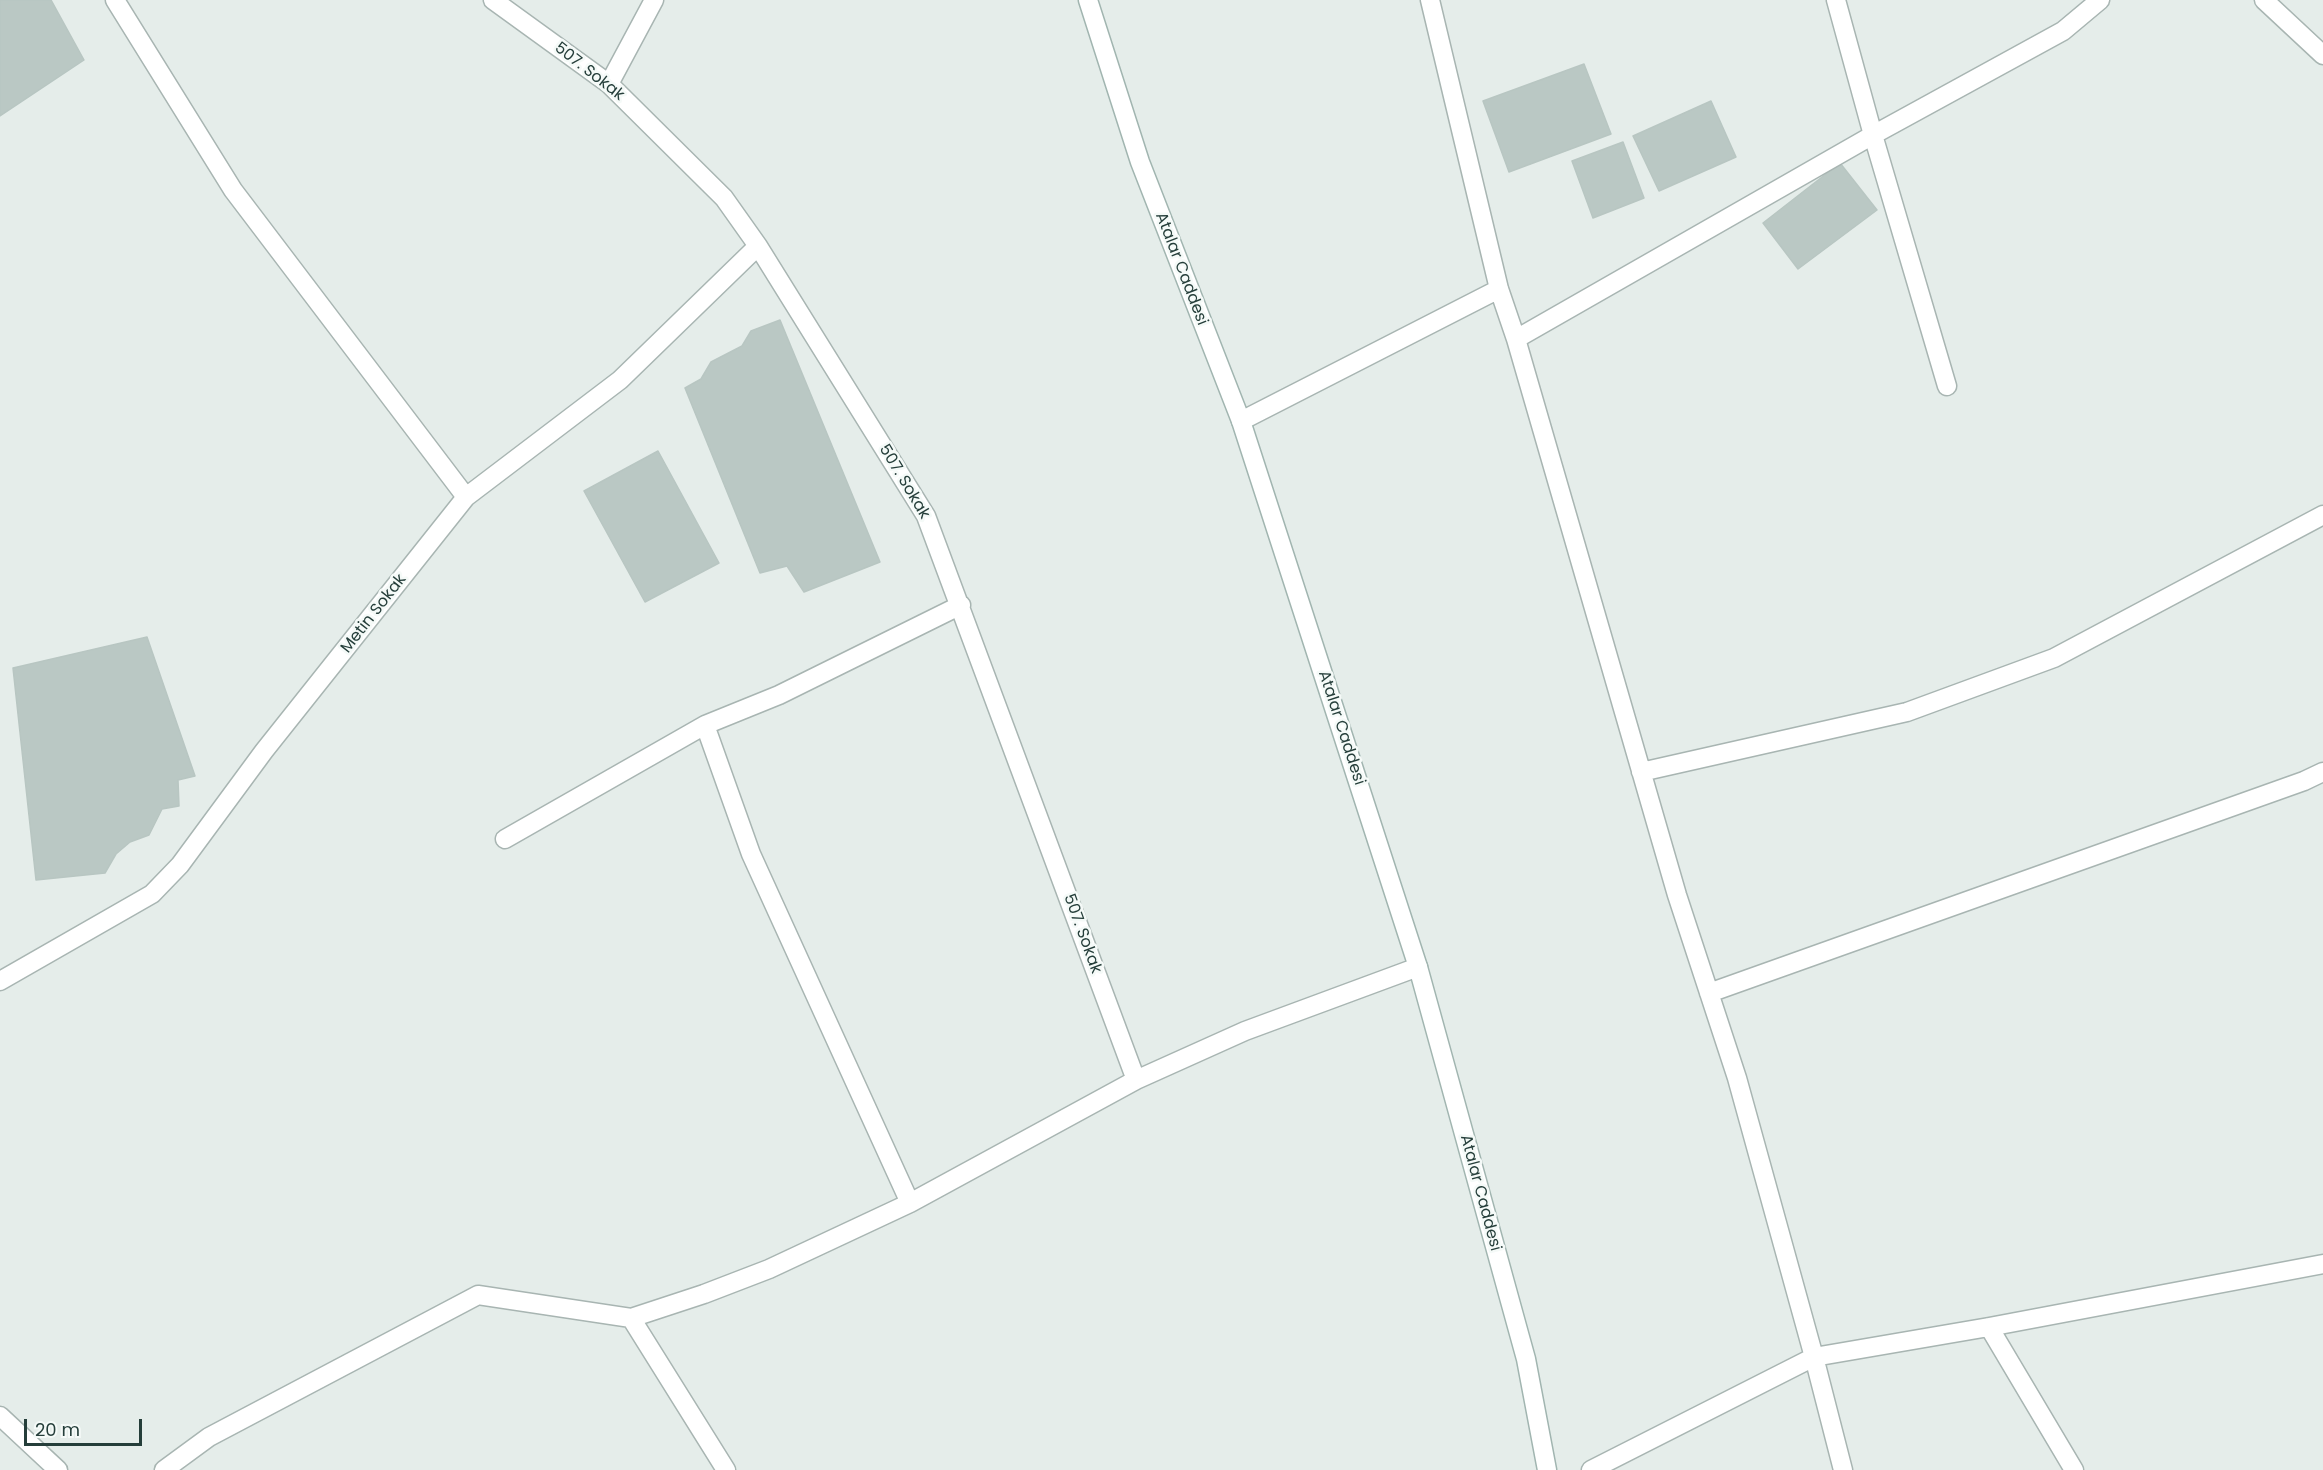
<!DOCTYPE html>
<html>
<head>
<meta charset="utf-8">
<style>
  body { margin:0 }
  #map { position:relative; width:2323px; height:1470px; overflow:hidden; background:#e5edea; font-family:Poppins,sans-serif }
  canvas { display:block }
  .scale { position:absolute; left:24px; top:1419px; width:118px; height:27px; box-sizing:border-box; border:3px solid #253e3a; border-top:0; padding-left:8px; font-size:18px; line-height:21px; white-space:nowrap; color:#253e3a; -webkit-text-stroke:4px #f5faf8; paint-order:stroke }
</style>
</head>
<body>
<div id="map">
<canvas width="2323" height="1470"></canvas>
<div class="scale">20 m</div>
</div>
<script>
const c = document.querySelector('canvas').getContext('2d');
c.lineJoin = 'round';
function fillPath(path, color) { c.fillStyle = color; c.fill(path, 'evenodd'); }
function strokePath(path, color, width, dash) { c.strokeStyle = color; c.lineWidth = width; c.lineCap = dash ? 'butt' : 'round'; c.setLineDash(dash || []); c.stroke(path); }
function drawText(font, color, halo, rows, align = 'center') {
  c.font = font + ' Poppins,sans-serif'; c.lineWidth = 5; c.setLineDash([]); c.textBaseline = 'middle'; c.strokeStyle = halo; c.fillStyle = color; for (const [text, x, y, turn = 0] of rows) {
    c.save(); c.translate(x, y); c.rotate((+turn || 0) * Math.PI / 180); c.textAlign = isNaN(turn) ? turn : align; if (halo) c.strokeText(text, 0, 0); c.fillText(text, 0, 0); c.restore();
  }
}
const building = new Path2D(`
  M 0,0 L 51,0 L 84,60 L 0,116 Z
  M 1584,64 L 1611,134 L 1509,172 L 1483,101 Z
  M 1711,101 L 1736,157 L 1659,191 L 1633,136 Z
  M 1623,142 L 1644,198 L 1593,218 L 1572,161 Z
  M 1840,163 L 1877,210 L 1798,269 L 1763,223 Z
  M 780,320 L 880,562 L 804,592 L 787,566 L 760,573 L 685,388 L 701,379 L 711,362 L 742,346 L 751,331 Z
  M 658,451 L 719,563 L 645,602 L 584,491 Z
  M 147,637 L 195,776 L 178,780 L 179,806 L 162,809 L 149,835 L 130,842 L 116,854 L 105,873 L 36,880 L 13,668 Z`);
const street = new Path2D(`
  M 115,0 L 233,190 L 466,497
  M 493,0 L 609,84 L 724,198 L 758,246 L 926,516 L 1136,1080
  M 1430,0 L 1499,289 L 1516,339 L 1677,895 L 1737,1078 L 1814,1357 L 1843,1470
  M 1836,0 L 1873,135 L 1947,386
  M 2264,0 L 2323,55
  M 609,84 L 654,0
  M 1516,339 L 1873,135 L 2063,31 L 2100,0
  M 1241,421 L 1499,289
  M 1641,772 L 1907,712 L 2054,658 L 2323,515
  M 505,839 L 705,725
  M 0,981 L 152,894 L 180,865 L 264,751 L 466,497 L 620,380 L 758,246
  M 1709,993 L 2304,781 L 2323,772
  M 910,1203 L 751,854 L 705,725 L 779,695 L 961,605
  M 631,1318 L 726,1470
  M 1989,1327 L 2074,1470
  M 0,1416 L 58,1470
  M 164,1470 L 209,1437 L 478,1295 L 631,1318 L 704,1294 L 769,1269 L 910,1203 L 1136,1080 L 1245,1031 L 1418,967
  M 1591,1470 L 1814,1357 L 1989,1327 L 2323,1264`);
const secondary = new Path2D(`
  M 1088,0 L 1140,162 L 1241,421 L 1418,967 L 1526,1359 L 1547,1470`);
const streetNames = [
  ["507. Sokak",589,72,38],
  ["Atalar Caddesi",1181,269,69],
  ["507. Sokak",904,482,59],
  ["Metin Sokak",374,614,-52],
  ["Atalar Caddesi",1341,728,72],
  ["507. Sokak",1082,934,70],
  ["Atalar Caddesi",1480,1193,75]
];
fillPath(building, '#bac8c4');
strokePath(building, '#b8c6c2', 1.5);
strokePath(street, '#a8b5b2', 21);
strokePath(secondary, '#a1b5b0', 21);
strokePath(street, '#fff', 18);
strokePath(secondary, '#fff', 18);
drawText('16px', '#253e3a', '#f5faf8', streetNames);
</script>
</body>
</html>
